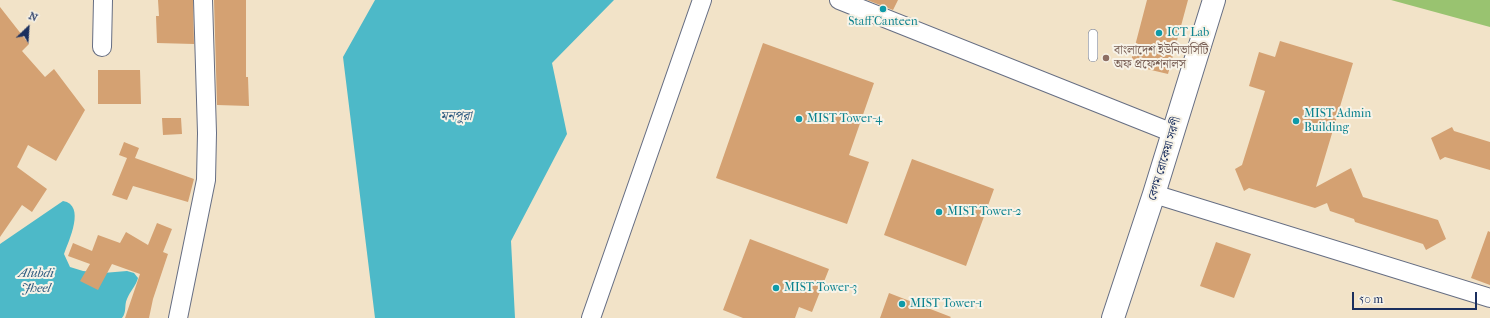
<!DOCTYPE html>
<html>
<head>
<meta charset="utf-8">
<style>
  body { margin:0 }
  #map { position:relative; width:1490px; height:318px; overflow:hidden; background:#f2e3c8; font-family:"IM FELL French Canon",serif }
  canvas { display:block }
  .north { position:absolute; left:8px; top:8px; width:40px; height:40px; -webkit-text-stroke:3px #f7f3e8; paint-order:stroke; rotate:25deg; font-size:11px; font-weight:700; line-height:16px; text-align:center; color:#1b2f5e }
  .north::after { content:''; display:block; margin:auto; width:14px; height:18px; background:#1b2f5e; clip-path:polygon(50% 0,100% 100%,50% 72%,0 100%) }
  .scale { position:absolute; left:1352px; top:292px; width:125px; height:18px; box-sizing:border-box; border:2px solid #1b2f5e; border-top:0; padding-left:5px; font-size:12px; line-height:14px; white-space:nowrap; color:#1b2f5e; -webkit-text-stroke:3px #f7f3e8; paint-order:stroke }
</style>
</head>
<body>
<div id="map">
<canvas width="1490" height="318"></canvas>
<div class="north">N</div>
<div class="scale">50 m</div>
</div>
<script>
const c = document.querySelector('canvas').getContext('2d');
c.lineJoin = 'round';
function fillPath(path, color) { c.fillStyle = color; c.fill(path, 'evenodd'); }
function strokePath(path, color, width, dash) { c.strokeStyle = color; c.lineWidth = width; c.lineCap = dash ? 'butt' : 'round'; c.setLineDash(dash || []); c.stroke(path); }
function drawText(font, color, halo, rows, align = 'center') {
  c.font = font + ' "IM FELL French Canon","Noto Serif Bengali",serif'; c.lineWidth = 4; c.setLineDash([]); c.textBaseline = 'middle'; c.strokeStyle = halo; c.fillStyle = color; for (const [text, x, y, turn = 0] of rows) {
    c.save(); c.translate(x, y); c.rotate((+turn || 0) * Math.PI / 180); c.textAlign = isNaN(turn) ? turn : align; if (halo) c.strokeText(text, 0, 0); c.fillText(text, 0, 0); c.restore();
  }
}
const green = new Path2D(`
  M 1391,0 L 1490,0 L 1490,27 Z`);
const water = new Path2D(`
  M 375,0 L 614,0 L 552,63 L 567,134 L 511,241 L 515,318 L 375,318 L 343,57 Z
  M 63,201 C 86,205 69,240 64,254 L 70,267 L 83,271 L 103,273 L 127,271 L 134,273 L 138,278 C 136,286 130,291 127,299 C 124,305 127,312 122,318 L 0,318 L 0,244 Z`);
const building = new Path2D(`
  M 158,0 L 193,0 L 194,44 L 157,43 L 156,16 L 159,16 Z
  M 214,0 L 246,0 L 246,77 L 248,77 L 249,106 L 217,105 Z
  M 867,0 L 898,0 L 893,10 Z
  M 1147,0 L 1188,0 L 1168,74 L 1130,65 Z
  M 0,7 L 29,44 L 22,51 L 45,77 L 54,69 L 85,110 L 56,161 L 28,145 L 17,167 L 47,189 L 32,212 L 22,205 L 0,237 Z
  M 1280,41 L 1353,63 L 1316,187 L 1351,168 L 1363,197 L 1438,220 L 1446,239 L 1426,250 L 1423,244 L 1355,222 L 1354,219 L 1330,211 L 1327,203 L 1315,208 L 1249,188 L 1244,191 L 1235,169 L 1242,165 L 1265,91 L 1249,86 L 1259,52 L 1275,57 Z
  M 763,43 L 874,83 L 849,155 L 869,162 L 847,224 L 716,178 Z
  M 98,70 L 140,70 L 141,104 L 98,104 Z
  M 162,118 L 181,118 L 182,134 L 163,135 Z
  M 1452,127 L 1454,131 L 1490,142 L 1490,170 L 1445,157 L 1440,160 L 1431,138 Z
  M 124,142 L 139,148 L 135,158 L 194,179 L 188,202 L 133,186 L 127,200 L 112,195 L 127,158 L 119,155 Z
  M 912,159 L 994,189 L 966,266 L 884,235 Z
  M 157,223 L 172,229 L 163,252 L 168,254 L 153,299 L 149,318 L 125,318 L 140,274 L 112,264 L 98,290 L 80,281 L 90,264 L 68,256 L 73,243 L 92,251 L 98,235 L 120,243 L 126,232 L 148,245 Z
  M 1488,231 L 1490,232 L 1490,285 L 1471,278 Z
  M 750,239 L 829,269 L 812,312 L 799,307 L 795,318 L 743,318 L 723,310 Z
  M 1216,242 L 1251,254 L 1234,298 L 1200,286 Z
  M 889,293 L 951,317 L 950,318 L 880,318 Z`);
const service = new Path2D(`
  M 1093,57 L 1093,34`);
const minor = new Path2D(`
  M 839,0 L 1173,133
  M 102,47 L 103,0
  M 1154,194 L 1490,298
  M 178,318 L 206,180 L 207,133 L 203,0
  M 591,318 L 702,0`);
const tertiary = new Path2D(`
  M 1113,318 L 1154,194 L 1214,0`);
const markers = [
  [883,9,4,"#0f9aa8"],
  [1159,33,4,"#0f9aa8"],
  [1106,58,4,"#8d6e63"],
  [799,119,4,"#0f9aa8"],
  [1296,121,4,"#0f9aa8"],
  [939,212,4,"#0f9aa8"],
  [776,288,4,"#0f9aa8"],
  [902,304,4,"#0f9aa8"]
];
const cultureNames = [
  ["Staff Canteen",883,22,"center"],
  ["ICT Lab",1167,33],
  ["MIST Admin",1304,114],
  ["Building",1304,128],
  ["MIST Tower-4",807,119],
  ["MIST Tower-2",947,212],
  ["MIST Tower-3",784,288],
  ["MIST Tower-1",910,304]
];
const educationNames = [
  ["বাংলাদেশ ইউনিভার্সিটি",1114,51],
  ["অফ প্রফেশনালস",1114,65]
];
const streetNames = [
  ["বেগম রোকেয়া সরণী",1165,159,-73]
];
const waterNames = [
  ["মনপুরা",456,117],
  ["Alubdi",36,274],
  ["Jheel",36,289]
];
fillPath(green, '#99c370');
fillPath(water, '#4db9c8');
fillPath(building, '#d4a172');
strokePath(service, '#666e83', 10);
strokePath(minor, '#666e83', 20);
strokePath(tertiary, '#666e83', 24);
strokePath(service, '#fff', 9);
strokePath(minor, '#fff', 18);
strokePath(tertiary, '#fff', 22);
for (const [x, y, r, color] of markers) { const dot = new Path2D(); dot.arc(x, y, r, 0, 2 * Math.PI); c.fillStyle = color; c.fill(dot); strokePath(dot, '#f7f3e8', 1.5); }
drawText('12px', '#0d838f', '#f7f3e8', cultureNames, 'left');
drawText('12px', '#785e54', '#f7f3e8', educationNames, 'left');
drawText('12px', '#1b2f5e', '#f7f3e8', streetNames);
drawText('italic 13px', '#2a587e', '#f7f3e8', waterNames);
</script>
</body>
</html>
